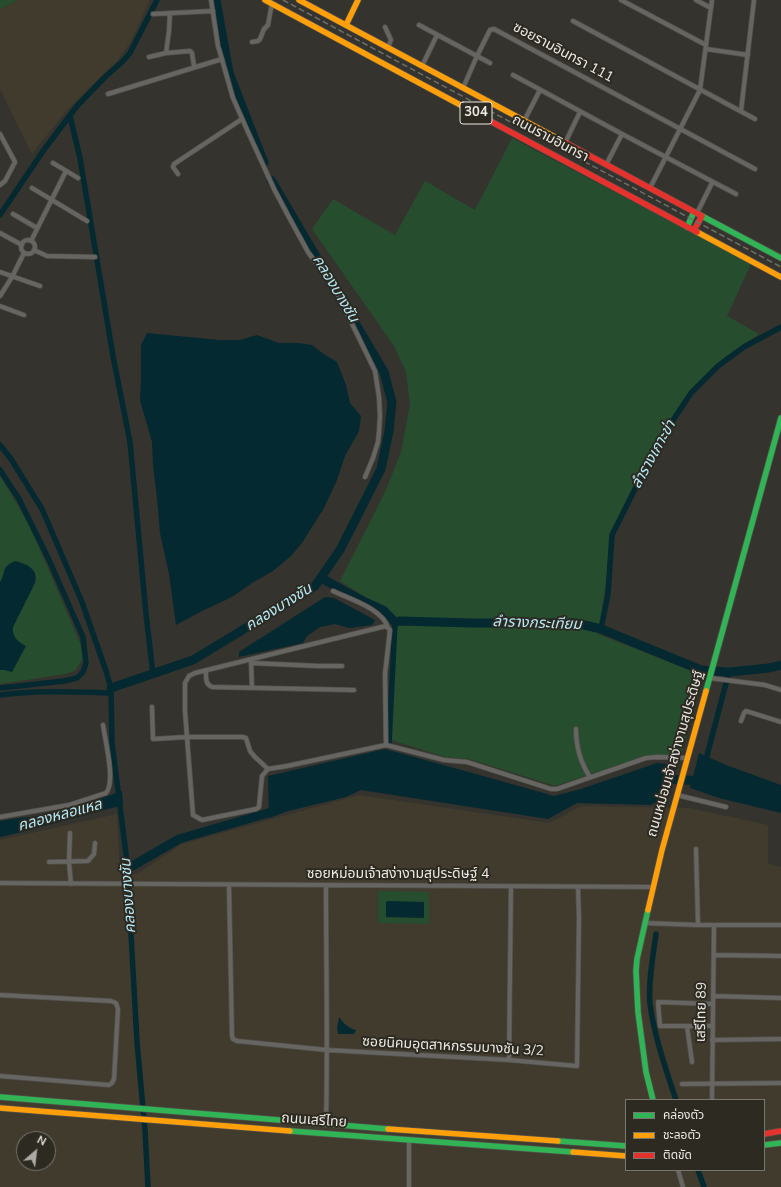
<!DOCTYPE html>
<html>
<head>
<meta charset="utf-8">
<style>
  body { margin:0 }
  #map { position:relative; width:781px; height:1187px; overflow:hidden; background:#34332e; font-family:"Nunito Sans","Noto Sans Thai",sans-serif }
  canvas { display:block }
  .legend { position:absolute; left:625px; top:1099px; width:140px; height:72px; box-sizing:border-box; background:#2d2a21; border:1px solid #79766f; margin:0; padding:5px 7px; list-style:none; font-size:12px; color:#ece9e4 }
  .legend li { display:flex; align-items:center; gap:8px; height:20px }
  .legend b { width:20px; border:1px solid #79766f }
  .north { position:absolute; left:16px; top:1131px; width:40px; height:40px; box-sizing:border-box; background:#2d2a21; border:1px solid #79766f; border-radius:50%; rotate:28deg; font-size:11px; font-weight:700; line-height:16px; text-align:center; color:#ece9e4 }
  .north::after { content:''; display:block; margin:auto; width:14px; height:18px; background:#aca9a4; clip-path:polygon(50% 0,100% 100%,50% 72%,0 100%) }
</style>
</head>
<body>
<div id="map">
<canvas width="781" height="1187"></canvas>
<ul class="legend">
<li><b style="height:5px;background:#30b455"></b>คล่องตัว</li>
<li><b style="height:5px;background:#ff9f0a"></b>ชะลอตัว</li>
<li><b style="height:5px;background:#e5322d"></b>ติดขัด</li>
</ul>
<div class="north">N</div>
</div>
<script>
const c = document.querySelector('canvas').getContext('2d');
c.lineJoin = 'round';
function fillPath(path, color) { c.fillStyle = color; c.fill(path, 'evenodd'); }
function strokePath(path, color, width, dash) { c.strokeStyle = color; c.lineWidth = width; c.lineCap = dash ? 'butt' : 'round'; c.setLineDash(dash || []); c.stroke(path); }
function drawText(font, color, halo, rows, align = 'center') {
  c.font = font + ' "Nunito Sans","Noto Sans Thai",sans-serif'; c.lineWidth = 4; c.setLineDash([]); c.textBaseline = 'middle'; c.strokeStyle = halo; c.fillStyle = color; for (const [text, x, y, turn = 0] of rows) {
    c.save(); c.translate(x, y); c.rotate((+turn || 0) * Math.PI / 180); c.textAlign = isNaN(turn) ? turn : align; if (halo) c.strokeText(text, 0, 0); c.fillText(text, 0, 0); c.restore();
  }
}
const built = new Path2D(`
  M 18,0 L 150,0 L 130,43 L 117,61 L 67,110 L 32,154 L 0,89 L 0,9 Z
  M 359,795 L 549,823 L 582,806 L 690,808 L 768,825 L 768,863 L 781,867 L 781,1187 L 0,1187 L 0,840 L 117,814 L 120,875 L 137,874 L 182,844 ZM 626,1100 L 764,1100 L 764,1170 L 626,1170 ZM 24,1139 L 48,1139 L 48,1163 L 24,1163 Z`);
const green = new Path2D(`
  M 0,0 L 18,0 L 0,9 Z
  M 512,138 L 751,264 L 727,316 L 759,334 L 726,356 L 688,394 L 655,442 L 641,473 L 610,534 L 606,582 L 598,634 L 702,675 L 681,755 L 649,755 L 555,786 L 469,759 L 445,757 L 388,739 L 390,663 L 394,625 L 386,610 L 340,581 L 385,492 L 401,452 L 410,404 L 406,372 L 394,346 L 312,229 L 333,199 L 395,235 L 425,181 L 475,210 Z
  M 0,476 L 29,524 L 80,643 L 83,658 L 76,670 L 66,674 L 0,684 Z
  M 378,891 L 429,892 L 429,924 L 378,923 Z`);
const water = new Path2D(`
  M 147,333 L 219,340 L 240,340 L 257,335 L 279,343 L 298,343 L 312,345 L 325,355 L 337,362 L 346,385 L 350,403 L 361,416 L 359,431 L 345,456 L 337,480 L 324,508 L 302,543 L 291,556 L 273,571 L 252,583 L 232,597 L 202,611 L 176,625 L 169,574 L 160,533 L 157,498 L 153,465 L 152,442 L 140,400 L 141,381 L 141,345 Z
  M 15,561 C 27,564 39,569 35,583 L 13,627 C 12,637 17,641 26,646 L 12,672 L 4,670 L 0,670 L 0,582 C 7,571 0,568 15,561 Z
  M 325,597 L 334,598 L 375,620 L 372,625 L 349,628 L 335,624 L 320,627 L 307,636 L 303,643 L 239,657 L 239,652 Z
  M 385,749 L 476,774 L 554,796 L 581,789 L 657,763 L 676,765 L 667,795 L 651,805 L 577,803 L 548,819 L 361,790 L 346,797 L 288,811 L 269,818 L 268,776 Z
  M 699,753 L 726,765 L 781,785 L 781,813 L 719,798 L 690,788 Z
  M 122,791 L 123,805 L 18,833 L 0,837 L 0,821 L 19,818 L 53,815 Z
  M 387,901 L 424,902 L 424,918 L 386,917 L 386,903 Z
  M 339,1018 L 340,1018 C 344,1024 349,1028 356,1030 L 354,1034 L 338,1034 L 337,1027 Z`);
const canal = new Path2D(`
  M 70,116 L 80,158 L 113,356 L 130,442 L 146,614 L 153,674
  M 0,215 L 43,151 L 77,106 L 105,77 L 122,62 L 130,53 L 157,0
  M 0,445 L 11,459 L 42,509 L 82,602 L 106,671 L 111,688 L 112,743 L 127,862 L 137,1042 L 145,1130 L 148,1187
  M 0,470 L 19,499 L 49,560 L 83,637 L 86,663 L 83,672 L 77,678 L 64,681 L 0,688
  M 601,629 L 608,594 L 612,535 L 658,443 L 691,393 L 718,366 L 744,347 L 781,327
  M 0,695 C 37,690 74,692 111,693
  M 389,743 L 395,622
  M 705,763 L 729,672
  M 656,934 C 653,957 648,981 650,1004 C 654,1035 666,1070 676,1100
  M 698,1170 L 704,1187`);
const river = new Path2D(`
  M 216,0 L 229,73 L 264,163
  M 321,578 L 361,600 L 383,610 L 395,622 L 400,621 L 472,623 L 576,623 L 601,629 L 701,670 L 729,672 L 769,668 L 781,665
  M 111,688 L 193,660 L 315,586 L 340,550 L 381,469 L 389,431 L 392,402 L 384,372 L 271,180
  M 661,780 L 664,779 L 704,781
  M 127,869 L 179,839 L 275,811 L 279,808`);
const street = new Path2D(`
  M 211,0 L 218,46 L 221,56 L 233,98 L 248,132 L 274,189 L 291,221 L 308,252 L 330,282 L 340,299 L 375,371 L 379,397 L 380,416 L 379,432 L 378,442 L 373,458 L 365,477
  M 621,0 L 706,45
  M 696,0 L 711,8
  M 153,14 L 213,11
  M 573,21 L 755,119
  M 419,25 L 490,63
  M 385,27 L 391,40 L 388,47
  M 252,42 L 258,41 L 260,39 L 264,29 L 268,25 L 272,3
  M 706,49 L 748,55
  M 166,53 L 190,51 L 192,53 L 194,66
  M 149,57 L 166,53 L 169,31 L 170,13
  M 422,66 L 437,35
  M 513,75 L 622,134 L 736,194
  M 463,88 L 477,56 L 490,30 L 494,29 L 755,169
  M 108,94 L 222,59
  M 741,111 L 754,0
  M 524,121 L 540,90
  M 0,134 L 15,162 L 14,164 L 5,181 L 0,185
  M 565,143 L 580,112
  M 53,163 L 78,178
  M 606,165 L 622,134
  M 178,174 L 173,167 L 174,164 L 242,119
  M 32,188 L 87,221
  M 650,188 L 700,90 L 712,0
  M 697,213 L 712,183
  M 13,214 L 37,228
  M 0,233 L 22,245
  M21 247a7 7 0 1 1 14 0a7 7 0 1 1-14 0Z
  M 31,241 L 66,171
  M 34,250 L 47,256 L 95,257
  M 0,272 L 40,286
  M 0,296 L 12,277 L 24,253
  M 0,306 L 24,315
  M 333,591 C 350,599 383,609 388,628
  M 251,660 L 252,688
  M 251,663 L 318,666 L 342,666
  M 206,671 C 206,678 205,684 212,687 L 354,690
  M 710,678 L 765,685 L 781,690
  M 152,707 L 153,739 L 187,737 L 242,737 L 246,738 L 250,751 L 255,757 L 268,769
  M 741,721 L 744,713 L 746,711 L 781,722
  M 576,729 C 576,747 580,762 590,777
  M 386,745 L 385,674 L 390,630 L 386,626 L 195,673 L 189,676 L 185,683 L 185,711 L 193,815 L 202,820 L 256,809 L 259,807 L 262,776 L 268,769 L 287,766 L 386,745 L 444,760 L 467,762 L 551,789 L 557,789 L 646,758 L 657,757 L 688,758
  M 677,795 L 726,807
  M 0,817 L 69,805 L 106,793 C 116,782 105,740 103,725
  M 70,833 L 69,862 L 71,884
  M 696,849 L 698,925
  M 49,862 L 88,861 L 94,854 L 95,843
  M 0,883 L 653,887
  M 229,885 L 232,1036 L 233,1039 L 237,1041 L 327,1050 L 509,1060 L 577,1066 L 579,918 L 578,887
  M 645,923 L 698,925 L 781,925
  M 714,955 L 781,956
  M 0,995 L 111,1001 L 116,1003 L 118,1009 L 114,1079 L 112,1083 L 109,1085 L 0,1076
  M 713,996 L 781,998
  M 687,1026 L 692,1062
  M 713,1026 L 660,1026 L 658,1002 L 713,1004
  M 712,1040 L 781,1039
  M 509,1060 L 511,887
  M 682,1084 L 781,1083
  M 712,1100 L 714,925
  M 326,1124 C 328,1045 326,965 326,885
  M 678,1170 L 683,1187
  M 409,1187 L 409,1140`);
const fast = new Path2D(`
  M 700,215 L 781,258
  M 687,227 L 694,212
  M 706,691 L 781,418
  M 648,910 L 637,959 L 636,971 L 638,1012 L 646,1072 L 653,1100
  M 0,1097 L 388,1129
  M 290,1131 L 573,1152
  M 558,1141 L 626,1146
  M 764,1145 L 781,1143`);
const slow = new Path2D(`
  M 265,0 L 479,115
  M 299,0 L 566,143
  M 346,25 L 358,0
  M 697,232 L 781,277
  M 648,910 L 662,850 L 706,691
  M 0,1108 L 290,1131
  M 388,1129 L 558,1141
  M 573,1152 L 626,1156`);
const jam = new Path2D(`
  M 479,115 L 697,232
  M 566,143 L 700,215
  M 694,230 L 702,216
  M 764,1134 L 781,1131`);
const rail = new Path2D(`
  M 283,0 L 781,267`);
const shields = [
  [476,113,32]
];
const shieldNames = [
  ["304",476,113]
];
const streetNames = [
  ["ซอยรามอินทรา 111",563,53,28],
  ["ถนนรามอินทรา",550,139,28],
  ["ถนนหม่อมเจ้าสง่างามสุประดิษฐ์",676,754,-74],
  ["ซอยหม่อมเจ้าสง่างามสุประดิษฐ์ 4",398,875],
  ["เสรีไทย 89",702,1012,-89],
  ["ซอยนิคมอุตสาหกรรมบางชัน 3/2",453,1047,3],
  ["ถนนเสรีไทย",314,1121,4]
];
const waterNames = [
  ["คลองบางชัน",335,289,59],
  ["ลำรางเกาะข่า",654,455,-61],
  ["คลองบางชัน",279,608,-32],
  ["ลำรางกระเทียม",537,624,2],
  ["คลองหลอแหล",60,816,-15],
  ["คลองบางชัน",129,896,-94]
];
fillPath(built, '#403b2d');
fillPath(green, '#264e2e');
fillPath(water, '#052931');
strokePath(canal, '#052931', 5.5);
strokePath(river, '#052931', 9);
strokePath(street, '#52504c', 5.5);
strokePath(fast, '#52504c', 7);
strokePath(slow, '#52504c', 7);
strokePath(jam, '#52504c', 7);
strokePath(street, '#666562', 4);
strokePath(fast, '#30b455', 5.5);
strokePath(slow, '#ff9f0a', 5.5);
strokePath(jam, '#e5322d', 5.5);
strokePath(rail, '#6f6e6a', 1.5, [6, 3]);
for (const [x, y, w] of shields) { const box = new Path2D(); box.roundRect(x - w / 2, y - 11, w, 22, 3); c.fillStyle = '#2d2a21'; c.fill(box); strokePath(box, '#ece9e4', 1); }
drawText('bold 13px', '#ece9e4', null, shieldNames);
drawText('14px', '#ece9e4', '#2d2a21', streetNames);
drawText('italic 15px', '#b4e9f8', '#2d2a21', waterNames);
</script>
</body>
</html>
